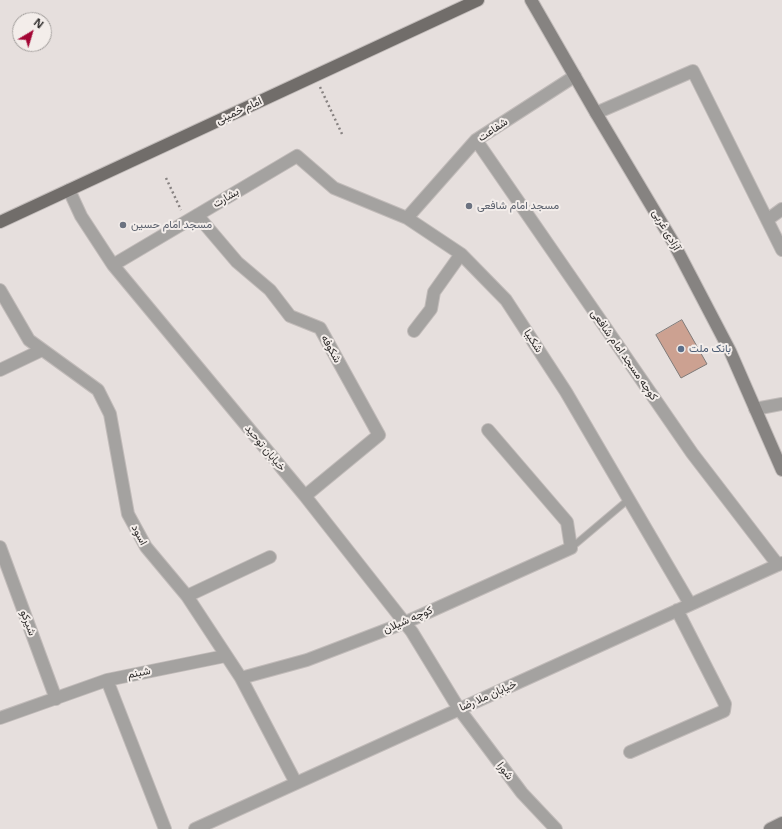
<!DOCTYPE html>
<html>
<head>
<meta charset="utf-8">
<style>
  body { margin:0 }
  #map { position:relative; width:782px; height:829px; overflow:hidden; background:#e6dfdd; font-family:"Noto Sans",sans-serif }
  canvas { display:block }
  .north { position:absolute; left:12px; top:12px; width:40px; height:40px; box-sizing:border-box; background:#f3edea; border:1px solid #a4a09e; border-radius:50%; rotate:38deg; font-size:11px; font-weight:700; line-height:16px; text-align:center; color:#2e2c2b }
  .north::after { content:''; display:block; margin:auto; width:14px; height:18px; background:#a30534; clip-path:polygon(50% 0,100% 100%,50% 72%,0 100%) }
</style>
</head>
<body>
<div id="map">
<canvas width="782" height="829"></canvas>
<div class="north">N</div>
</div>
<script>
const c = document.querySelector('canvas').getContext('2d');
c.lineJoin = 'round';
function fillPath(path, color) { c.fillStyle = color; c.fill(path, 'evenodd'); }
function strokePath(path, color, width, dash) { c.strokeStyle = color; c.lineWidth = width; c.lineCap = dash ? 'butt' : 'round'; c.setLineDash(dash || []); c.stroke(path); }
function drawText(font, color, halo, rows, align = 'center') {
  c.font = font + ' "Noto Sans",Vazirmatn,sans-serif'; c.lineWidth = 4; c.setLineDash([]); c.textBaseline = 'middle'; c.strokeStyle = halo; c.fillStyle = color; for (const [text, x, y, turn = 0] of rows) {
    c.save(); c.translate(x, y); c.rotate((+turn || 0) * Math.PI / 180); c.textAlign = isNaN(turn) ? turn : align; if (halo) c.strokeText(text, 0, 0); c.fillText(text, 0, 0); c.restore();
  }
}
const building = new Path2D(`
  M 682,320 L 707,364 L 681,378 L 656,335 Z`);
const path = new Path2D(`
  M 320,87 L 342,134
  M 166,178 L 181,210`);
const lane = new Path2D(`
  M 571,548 L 629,499`);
const street = new Path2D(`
  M 596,113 L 693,71 L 782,250
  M 476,140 L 692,453 L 778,565
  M 69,190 L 81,216 L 113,265 L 305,496 L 412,632 L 459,709 L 522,793 L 556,829
  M 197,215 L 237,262 L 270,290 L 290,316 L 320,328 L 379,435 L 305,496
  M 407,218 L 476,140 L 575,76
  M 767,220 L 782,209
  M 113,265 L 297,156 L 334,188 L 407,218 L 461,254 L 506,300 L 566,392 L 690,604
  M 0,290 L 29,340 L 98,390 L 110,414 L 128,514 L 146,547 L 187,596 L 241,678 L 296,783
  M 414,331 L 431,309 L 434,292 L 461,254
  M 0,370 L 42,350
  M 755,409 L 782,404
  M 0,547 L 56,699
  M 187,596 L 270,557
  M 241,678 L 307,660 L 404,623 L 571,548 L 567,522 L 488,430
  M 107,680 L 165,829
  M 0,718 L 107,680 L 225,656
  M 630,752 L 724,711 L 725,704 L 677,610
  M 195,829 L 782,563`);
const secondary = new Path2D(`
  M 531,0 L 596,113 L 673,242 L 730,351 L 782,470
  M 770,829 L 782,823`);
const primary = new Path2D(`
  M 0,222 L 478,0`);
const markers = [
  [469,206,4,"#6b7280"],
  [123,225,4,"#6b7280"],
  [681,349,4,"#5c6f8a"]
];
const streetNames = [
  ["امام خمینی",239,111,-25],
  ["شفاعت",493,130,-34],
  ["بشارت",226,198,-30],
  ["آزادی غربی",666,230,60],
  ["شکیبا",533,341,57],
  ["شکوفه",331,349,61],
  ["کوچه مسجد امام شافعی",624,355,55],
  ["خیابان توحید",265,448,50],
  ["اسود",139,535,62],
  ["کوچه شیلان",408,620,-23],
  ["شیرکو",28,623,70],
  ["شبنم",139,673,-11],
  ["خیابان ملا رضا",488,696,-24],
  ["شورا",505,771,53]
];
const worshipNames = [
  ["مسجد امام شافعی",477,206],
  ["مسجد امام حسین",131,225]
];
const serviceNames = [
  ["بانک ملت",689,349]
];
fillPath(building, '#cca191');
strokePath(building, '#7f7a78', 1);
strokePath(lane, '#c1bbb9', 8);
strokePath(street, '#c1bbb9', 14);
strokePath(secondary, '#c1bbb9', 14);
strokePath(primary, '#c1bbb9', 14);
strokePath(path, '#878281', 2.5, [2, 3]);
strokePath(lane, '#a4a2a0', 6);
strokePath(street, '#a4a2a0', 12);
strokePath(secondary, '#868381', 12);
strokePath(primary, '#716d6a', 12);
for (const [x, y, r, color] of markers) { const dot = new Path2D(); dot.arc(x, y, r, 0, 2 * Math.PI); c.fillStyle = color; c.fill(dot); strokePath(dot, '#f3edea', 1.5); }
drawText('11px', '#2e2c2b', '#f3edea', streetNames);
drawText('11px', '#5b616d', '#f3edea', worshipNames, 'left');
drawText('11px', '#4e5e75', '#f3edea', serviceNames, 'left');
</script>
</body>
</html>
